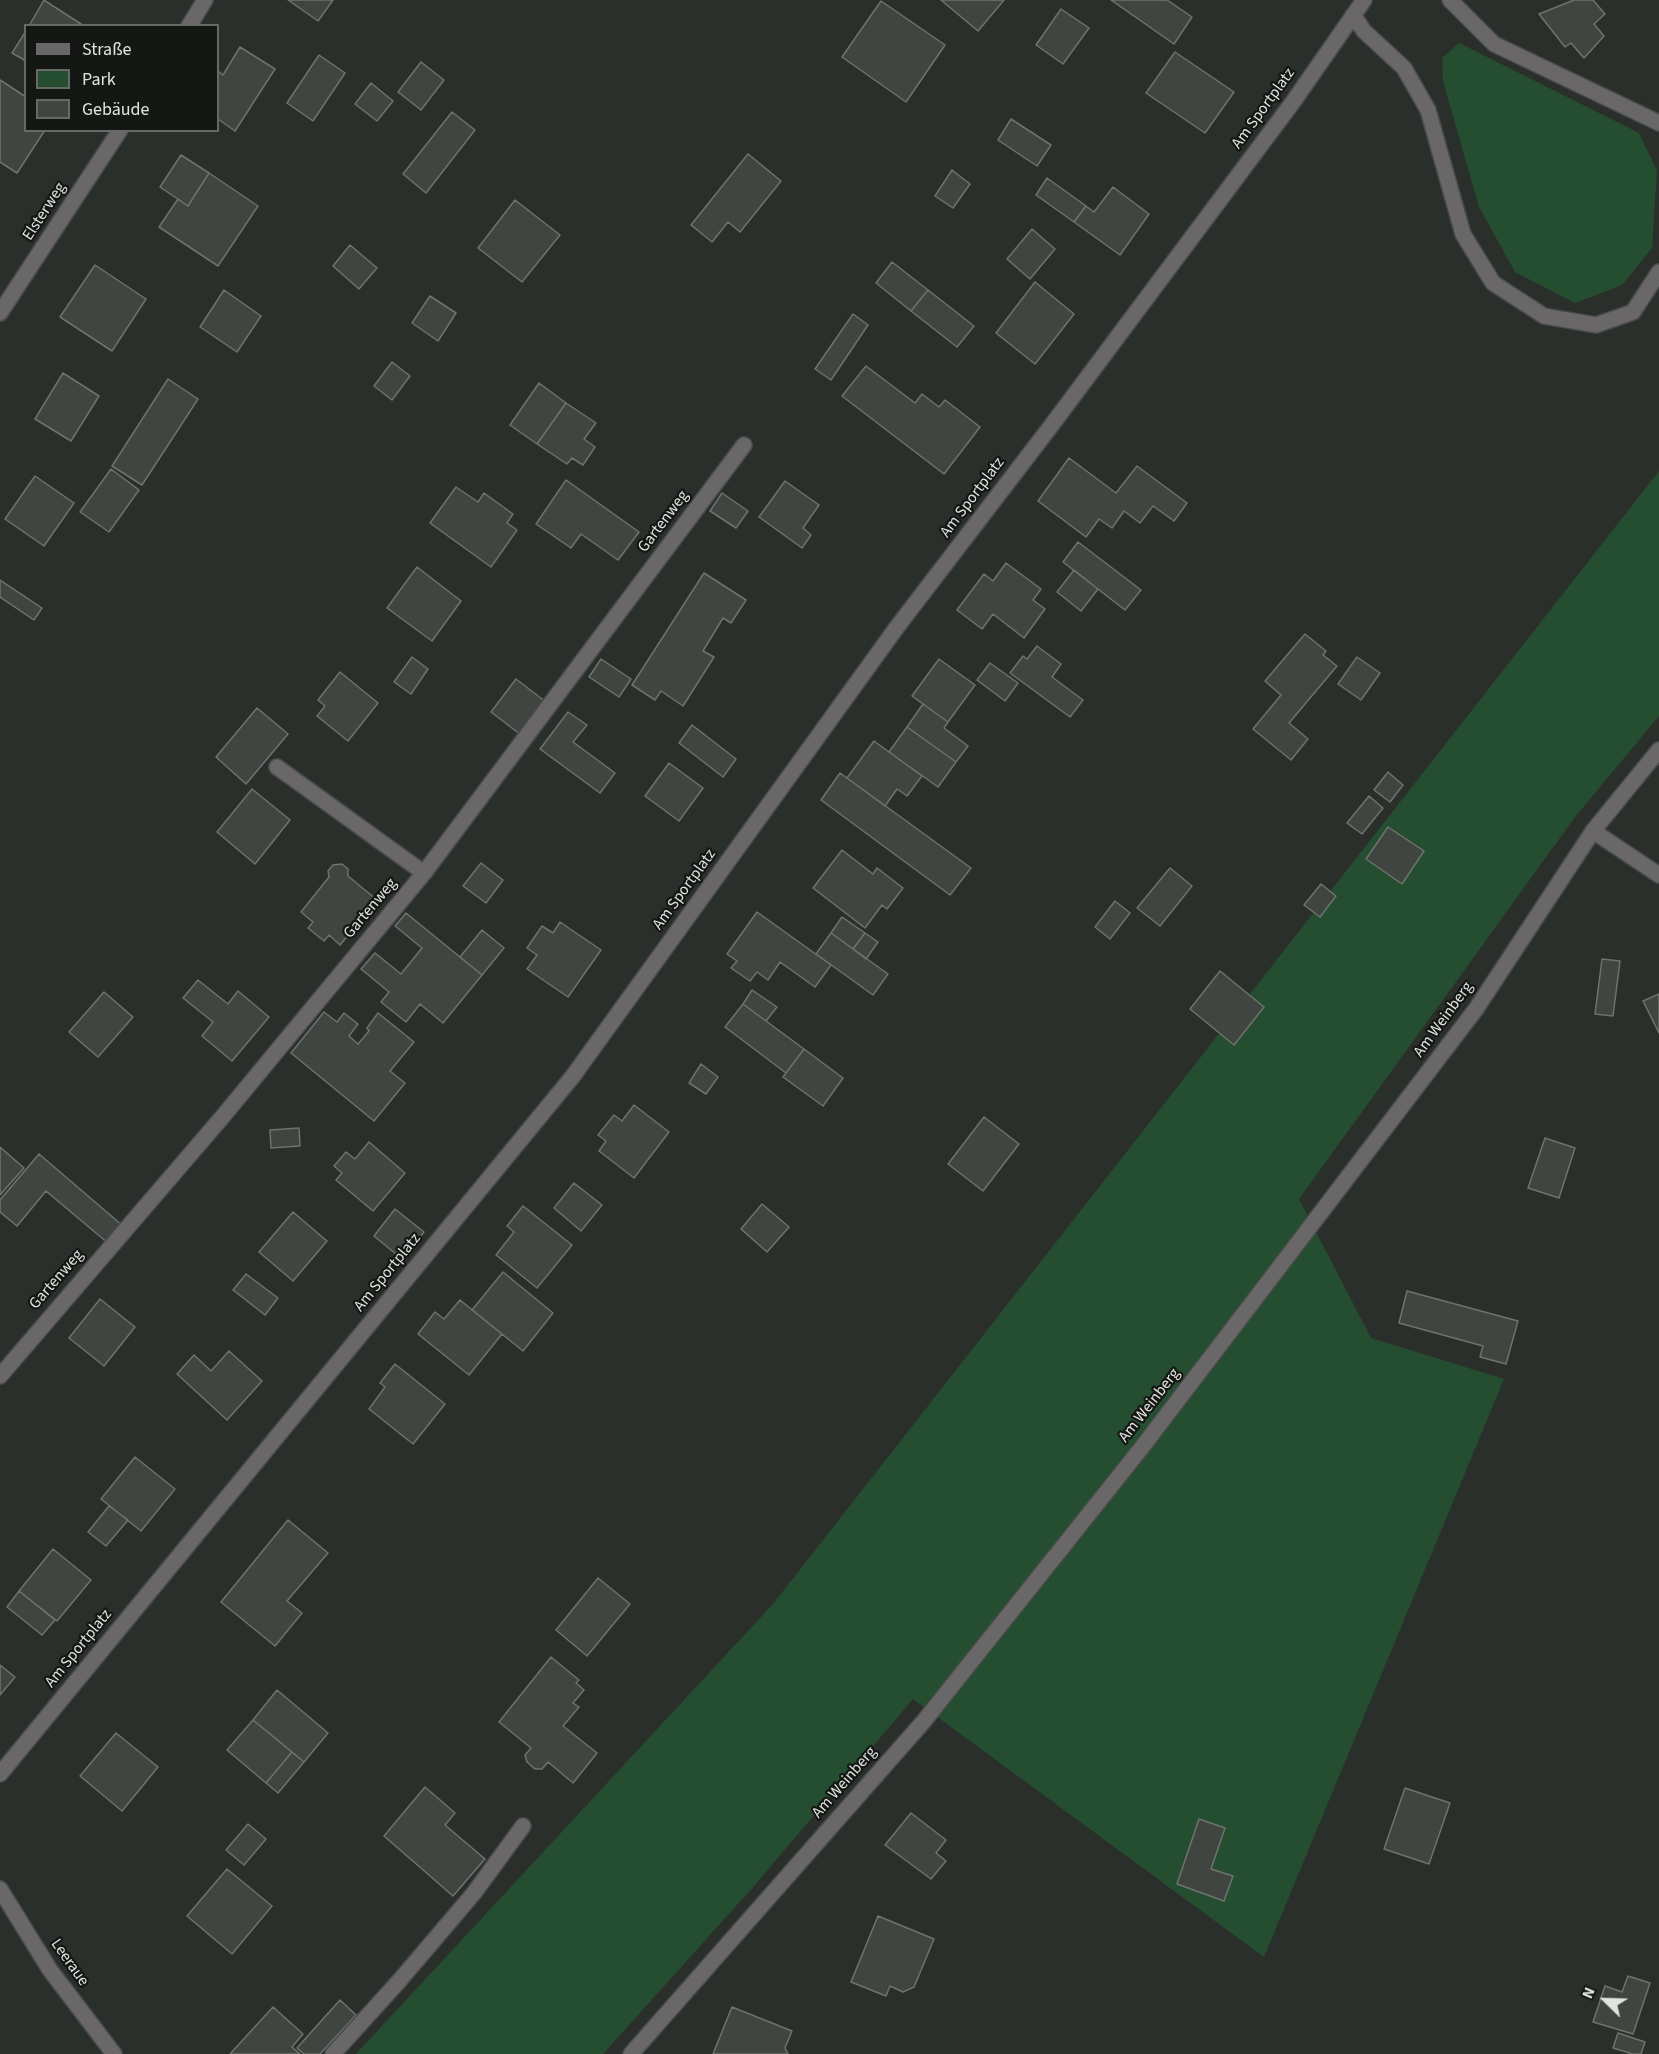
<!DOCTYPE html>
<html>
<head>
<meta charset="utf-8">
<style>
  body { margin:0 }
  #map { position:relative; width:1659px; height:2054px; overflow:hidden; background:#2b2f2c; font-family:"Source Sans 3",sans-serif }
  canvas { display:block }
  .legend { position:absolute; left:24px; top:24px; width:195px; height:108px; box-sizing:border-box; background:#151715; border:2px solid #666966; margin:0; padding:8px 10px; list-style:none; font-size:18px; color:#e0e3e0 }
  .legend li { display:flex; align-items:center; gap:12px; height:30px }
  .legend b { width:30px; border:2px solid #666966 }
  .north { position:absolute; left:1575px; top:1970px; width:60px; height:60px; -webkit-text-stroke:4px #151715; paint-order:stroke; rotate:293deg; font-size:16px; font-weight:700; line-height:24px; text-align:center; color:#e0e3e0 }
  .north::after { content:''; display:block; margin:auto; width:21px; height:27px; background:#e0e3e0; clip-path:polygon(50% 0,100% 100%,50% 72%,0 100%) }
</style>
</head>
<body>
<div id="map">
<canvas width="1659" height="2054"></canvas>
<ul class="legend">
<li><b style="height:8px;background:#6a6768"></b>Straße</li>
<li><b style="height:16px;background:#254e31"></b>Park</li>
<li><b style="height:16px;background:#404541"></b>Gebäude</li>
</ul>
<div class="north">N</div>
</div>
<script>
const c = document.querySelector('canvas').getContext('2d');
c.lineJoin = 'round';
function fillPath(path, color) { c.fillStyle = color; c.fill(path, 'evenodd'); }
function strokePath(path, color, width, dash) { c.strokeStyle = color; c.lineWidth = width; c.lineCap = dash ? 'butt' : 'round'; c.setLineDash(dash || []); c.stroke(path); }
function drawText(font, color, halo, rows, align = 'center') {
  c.font = font + ' "Source Sans 3",sans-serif'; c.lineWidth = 4.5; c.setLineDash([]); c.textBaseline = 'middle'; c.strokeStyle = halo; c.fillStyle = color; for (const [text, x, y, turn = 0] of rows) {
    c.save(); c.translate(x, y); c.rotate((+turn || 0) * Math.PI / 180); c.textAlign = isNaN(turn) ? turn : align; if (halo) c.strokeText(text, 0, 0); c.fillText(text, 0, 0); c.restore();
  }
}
const green = new Path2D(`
  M 1459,43 L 1639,133 L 1657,171 L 1652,248 L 1622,285 L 1575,303 L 1515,272 L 1479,207 L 1443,81 L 1442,58 Z
  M 1659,471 L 1659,716 L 1575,817 L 1299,1199 L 1371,1338 L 1504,1379 L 1264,1957 L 913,1699 L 753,1887 L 603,2054 L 356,2054 L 773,1604 Z`);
const building = new Path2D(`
  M 44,0 L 84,26 L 29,26 Z
  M 288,0 L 333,0 L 318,21 Z
  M 941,0 L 1004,0 L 978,31 Z
  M 1111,0 L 1167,0 L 1192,17 L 1174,44 Z
  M 1574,0 L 1593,0 L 1605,14 L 1594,24 L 1604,36 L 1584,58 L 1571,43 L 1565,47 L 1539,14 Z
  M 881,1 L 945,45 L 906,102 L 842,57 Z
  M 1061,9 L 1089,28 L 1063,64 L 1036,45 Z
  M 26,31 L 26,61 L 12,53 Z
  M 240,47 L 275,69 L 235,131 L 218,119 L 218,71 L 223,75 Z
  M 1175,52 L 1234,92 L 1205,133 L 1146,93 Z
  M 319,55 L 345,73 L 313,121 L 287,103 Z
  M 421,62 L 444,80 L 421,110 L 398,92 Z
  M 0,80 L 26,97 L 26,130 L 45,130 L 17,173 L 0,162 Z
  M 371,83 L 393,101 L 377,121 L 355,104 Z
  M 452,112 L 475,130 L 426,193 L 403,174 Z
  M 1011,119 L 1051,145 L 1037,166 L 998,140 Z
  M 748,154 L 781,181 L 740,232 L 728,222 L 712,242 L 691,225 Z
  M 181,155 L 209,173 L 188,206 L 160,187 Z
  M 952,170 L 970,184 L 953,208 L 935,196 Z
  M 209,173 L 258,206 L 218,266 L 159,227 L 178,199 L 188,206 Z
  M 1047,178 L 1086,206 L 1074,222 L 1036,195 Z
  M 1113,187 L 1149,214 L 1120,255 L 1074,222 L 1086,206 L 1094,212 Z
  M 515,200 L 560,235 L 522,282 L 478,248 Z
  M 1032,229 L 1055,249 L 1030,279 L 1007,259 Z
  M 350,245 L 377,268 L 359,289 L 333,266 Z
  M 892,262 L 928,290 L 911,311 L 876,283 Z
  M 95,265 L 146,299 L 112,351 L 60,317 Z
  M 1035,282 L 1074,314 L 1035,364 L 996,333 Z
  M 224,290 L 261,316 L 237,352 L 200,327 Z
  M 928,290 L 974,326 L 957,347 L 911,311 Z
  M 430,296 L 456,313 L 438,341 L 412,323 Z
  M 853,314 L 868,325 L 831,380 L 815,369 Z
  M 392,362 L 410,376 L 392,400 L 374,386 Z
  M 866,366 L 915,403 L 922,394 L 939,407 L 945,400 L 980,427 L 944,474 L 842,396 Z
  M 63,373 L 99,396 L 71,441 L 35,419 Z
  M 168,379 L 198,399 L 142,485 L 112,466 Z
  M 539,383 L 566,403 L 537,444 L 510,425 Z
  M 566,403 L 596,423 L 584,439 L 595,447 L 583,465 L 572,458 L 567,464 L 537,444 Z
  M 1069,458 L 1116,493 L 1137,466 L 1187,503 L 1174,521 L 1153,506 L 1140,523 L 1124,511 L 1112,528 L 1099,519 L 1086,537 L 1038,501 Z
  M 111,469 L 139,490 L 109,532 L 80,512 Z
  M 35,476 L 74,503 L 44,546 L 5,519 Z
  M 566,480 L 639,532 L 618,560 L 581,534 L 571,548 L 536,524 Z
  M 785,481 L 819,505 L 803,528 L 811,535 L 802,548 L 759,517 Z
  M 456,487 L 478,502 L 484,493 L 513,514 L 507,523 L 517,530 L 491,567 L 430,523 Z
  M 722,493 L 748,511 L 736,528 L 710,511 Z
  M 1078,542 L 1141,590 L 1125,610 L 1063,562 Z
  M 1006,563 L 1041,589 L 1033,600 L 1045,609 L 1024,638 L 993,614 L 982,629 L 957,610 L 984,574 L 993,581 Z
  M 417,567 L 461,601 L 432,641 L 387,608 Z
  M 1074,570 L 1098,589 L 1081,611 L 1057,592 Z
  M 704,573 L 746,600 L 731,623 L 723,618 L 703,651 L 714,657 L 683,706 L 661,691 L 655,700 L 632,685 Z
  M 0,580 L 42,608 L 34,620 L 0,597 Z
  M 1305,634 L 1326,651 L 1323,655 L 1337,666 L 1289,723 L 1308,739 L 1291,760 L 1253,729 L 1281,695 L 1265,681 Z
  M 1037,646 L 1061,664 L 1052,677 L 1083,700 L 1070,717 L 1010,673 L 1023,656 L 1027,659 Z
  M 412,657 L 428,669 L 411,694 L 394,682 Z
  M 1357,657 L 1380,673 L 1361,700 L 1338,684 Z
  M 601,659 L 631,679 L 619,697 L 589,677 Z
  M 939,659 L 975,685 L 948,722 L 912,696 Z
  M 990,663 L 1018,683 L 1005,701 L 977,680 Z
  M 340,672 L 378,703 L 348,741 L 317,716 L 325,706 L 318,700 Z
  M 516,679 L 546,702 L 521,735 L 491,712 Z
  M 923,704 L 948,722 L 944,728 L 968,746 L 956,762 L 907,727 Z
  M 257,708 L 288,734 L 246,784 L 216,757 Z
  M 568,712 L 587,725 L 573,742 L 615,773 L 600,793 L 540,749 Z
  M 692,725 L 736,759 L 723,777 L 679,743 Z
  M 907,727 L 956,762 L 938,787 L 889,752 Z
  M 874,741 L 922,776 L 907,796 L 897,789 L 885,806 L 847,778 Z
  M 669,763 L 703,788 L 679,821 L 645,796 Z
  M 1388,772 L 1403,785 L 1390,802 L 1374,790 Z
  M 840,773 L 971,868 L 950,895 L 821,800 Z
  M 252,789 L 290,820 L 255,864 L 217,832 Z
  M 1369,796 L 1383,808 L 1362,834 L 1347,823 Z
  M 1388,827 L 1424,851 L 1402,884 L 1366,859 Z
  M 842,850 L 873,874 L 877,868 L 903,888 L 887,909 L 882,905 L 865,928 L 813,888 Z
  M 481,863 L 503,880 L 486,903 L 463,886 Z
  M 342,864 L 348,869 L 348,876 L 377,900 L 340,945 L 329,935 L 324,941 L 308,928 L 313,922 L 301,912 L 329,877 L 328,871 L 333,865 Z
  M 1170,868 L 1192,886 L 1160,926 L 1137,908 Z
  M 1321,884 L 1336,896 L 1320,917 L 1304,905 Z
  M 1115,901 L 1130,913 L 1110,939 L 1095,927 Z
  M 757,912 L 831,965 L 815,987 L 780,962 L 768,980 L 757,972 L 750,981 L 731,968 L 737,961 L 727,954 Z
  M 406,913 L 482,975 L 443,1023 L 420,1004 L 406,1022 L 381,1002 L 389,992 L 361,969 L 375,953 L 401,974 L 422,948 L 395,926 Z
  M 842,917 L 865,933 L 853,949 L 831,933 Z
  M 560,922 L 601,950 L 568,997 L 527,969 L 537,955 L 527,948 L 542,926 L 553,933 Z
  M 482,930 L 504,948 L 482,975 L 460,957 Z
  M 831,933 L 888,974 L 873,995 L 816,954 Z
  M 865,933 L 878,942 L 866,959 L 853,949 Z
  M 1602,959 L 1620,961 L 1613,1016 L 1595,1014 Z
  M 1220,971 L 1264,1007 L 1234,1045 L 1190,1009 Z
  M 198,980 L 228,1004 L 238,991 L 269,1017 L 232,1061 L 202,1036 L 213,1022 L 183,998 Z
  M 752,990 L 777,1007 L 766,1021 L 743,1004 Z
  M 104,992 L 133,1017 L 98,1057 L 69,1032 Z
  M 1659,994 L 1659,1033 L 1643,1001 Z
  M 743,1004 L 804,1049 L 786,1073 L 725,1027 Z
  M 324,1012 L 337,1022 L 344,1013 L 358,1024 L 349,1036 L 358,1044 L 369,1031 L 367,1028 L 378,1013 L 414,1042 L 390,1071 L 405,1083 L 374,1121 L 291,1053 Z
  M 804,1049 L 843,1078 L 823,1106 L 783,1077 Z
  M 701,1064 L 718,1077 L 706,1094 L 689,1083 Z
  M 634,1105 L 669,1132 L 634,1178 L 599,1151 L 606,1141 L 598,1135 L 614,1115 L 622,1121 Z
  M 984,1117 L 1019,1144 L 983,1191 L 948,1164 Z
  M 299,1128 L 300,1146 L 271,1148 L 270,1130 Z
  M 1545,1138 L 1575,1148 L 1559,1198 L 1528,1188 Z
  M 369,1142 L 405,1173 L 373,1211 L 336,1180 L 342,1173 L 334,1166 L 346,1152 L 355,1159 Z
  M 0,1147 L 24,1168 L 0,1195 Z
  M 39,1154 L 123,1226 L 109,1244 L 46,1191 L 17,1226 L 0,1212 L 0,1200 Z
  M 574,1183 L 602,1205 L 581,1231 L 554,1208 Z
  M 762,1204 L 789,1227 L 767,1252 L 741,1229 Z
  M 523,1206 L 572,1245 L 537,1288 L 496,1255 L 514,1232 L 507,1226 Z
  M 395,1209 L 424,1232 L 402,1259 L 374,1236 Z
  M 293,1212 L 327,1241 L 293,1281 L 259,1252 Z
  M 503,1272 L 553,1313 L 523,1351 L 472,1310 Z
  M 246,1274 L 278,1298 L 265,1315 L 233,1290 Z
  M 1407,1291 L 1518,1321 L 1506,1364 L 1480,1357 L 1483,1346 L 1399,1323 Z
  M 100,1299 L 135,1327 L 104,1366 L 69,1338 Z
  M 460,1300 L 502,1334 L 469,1375 L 418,1334 L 435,1312 L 444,1319 Z
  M 229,1351 L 262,1381 L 227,1420 L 177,1374 L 194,1355 L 211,1371 Z
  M 395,1364 L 445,1404 L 413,1444 L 369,1409 L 385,1387 L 380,1383 Z
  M 135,1457 L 175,1489 L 141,1531 L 101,1499 Z
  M 109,1506 L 128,1520 L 106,1546 L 88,1532 Z
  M 288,1520 L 328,1553 L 287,1601 L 302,1613 L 275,1646 L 221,1602 Z
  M 53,1549 L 91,1580 L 57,1621 L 19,1591 Z
  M 598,1578 L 630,1604 L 587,1656 L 556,1630 Z
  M 19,1591 L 55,1620 L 42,1635 L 7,1607 Z
  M 551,1657 L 579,1680 L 576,1683 L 584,1690 L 573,1703 L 579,1707 L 563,1726 L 597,1753 L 573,1783 L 548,1762 L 542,1769 L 535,1769 L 527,1762 L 525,1755 L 531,1748 L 499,1722 Z
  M 0,1665 L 15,1677 L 0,1695 Z
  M 277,1690 L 328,1733 L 304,1762 L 253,1720 Z
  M 253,1720 L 292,1752 L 266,1783 L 227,1750 Z
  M 116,1733 L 158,1767 L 122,1811 L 80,1776 Z
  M 292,1752 L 304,1762 L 278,1793 L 266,1783 Z
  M 425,1787 L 455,1813 L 445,1825 L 485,1859 L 453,1896 L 384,1836 Z
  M 1405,1788 L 1450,1803 L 1429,1864 L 1384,1849 Z
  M 911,1813 L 946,1840 L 936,1853 L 946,1861 L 931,1879 L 885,1845 Z
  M 1199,1819 L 1225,1828 L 1211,1869 L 1233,1876 L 1224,1901 L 1177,1884 Z
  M 248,1824 L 266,1839 L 244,1865 L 226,1850 Z
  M 227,1869 L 272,1906 L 232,1954 L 187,1916 Z
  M 878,1916 L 934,1939 L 914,1987 L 903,1992 L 890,1986 L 886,1996 L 851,1982 Z
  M 1628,1976 L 1650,1983 L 1633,2034 L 1593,2022 L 1605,1986 L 1622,1992 Z
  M 340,2000 L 356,2015 L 320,2054 L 304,2054 L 297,2048 Z
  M 273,2007 L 303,2034 L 292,2047 L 300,2054 L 230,2054 Z
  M 732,2007 L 792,2031 L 785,2048 L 788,2054 L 713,2054 Z
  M 1618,2033 L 1645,2042 L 1641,2054 L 1633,2054 L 1613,2048 Z`);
const minor = new Path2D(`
  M 1450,0 L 1494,44 L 1659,123
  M 1353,15 L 1364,31 L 1404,68 L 1428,110 L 1463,234 L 1493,283 L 1544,316 L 1596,325 L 1633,312 L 1659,272
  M 189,26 L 205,0
  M 0,313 L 120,130
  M 277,767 L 424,873
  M 1593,831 L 1659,875
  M 0,1376 L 224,1115 L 424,873 L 744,445
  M 0,1774 L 573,1076 L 897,627 L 1051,426 L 1293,102 L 1364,0
  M 0,1889 L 50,1970 L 114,2054
  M 333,2054 L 400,1980 L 474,1893 L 523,1826
  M 631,2054 L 924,1721 L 1143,1446 L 1476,1009 L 1593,831 L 1659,750`);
const streetNames = [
  ["Am Sportplatz",1264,109,-54],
  ["Elsterweg",45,212,-57],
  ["Am Sportplatz",973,498,-53],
  ["Gartenweg",664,522,-53],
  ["Am Sportplatz",685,890,-54],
  ["Gartenweg",371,909,-50],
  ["Am Weinberg",1444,1020,-54],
  ["Am Sportplatz",388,1273,-51],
  ["Gartenweg",57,1280,-49],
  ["Am Weinberg",1150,1406,-52],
  ["Am Sportplatz",79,1649,-51],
  ["Am Weinberg",845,1783,-49],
  ["Leeraue",69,1963,55]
];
fillPath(green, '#254e31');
fillPath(building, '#404541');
strokePath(building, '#6d736e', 1.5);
strokePath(minor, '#484c49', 18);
strokePath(minor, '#6a6768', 15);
drawText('16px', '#e0e3e0', '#151715', streetNames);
</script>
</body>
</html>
